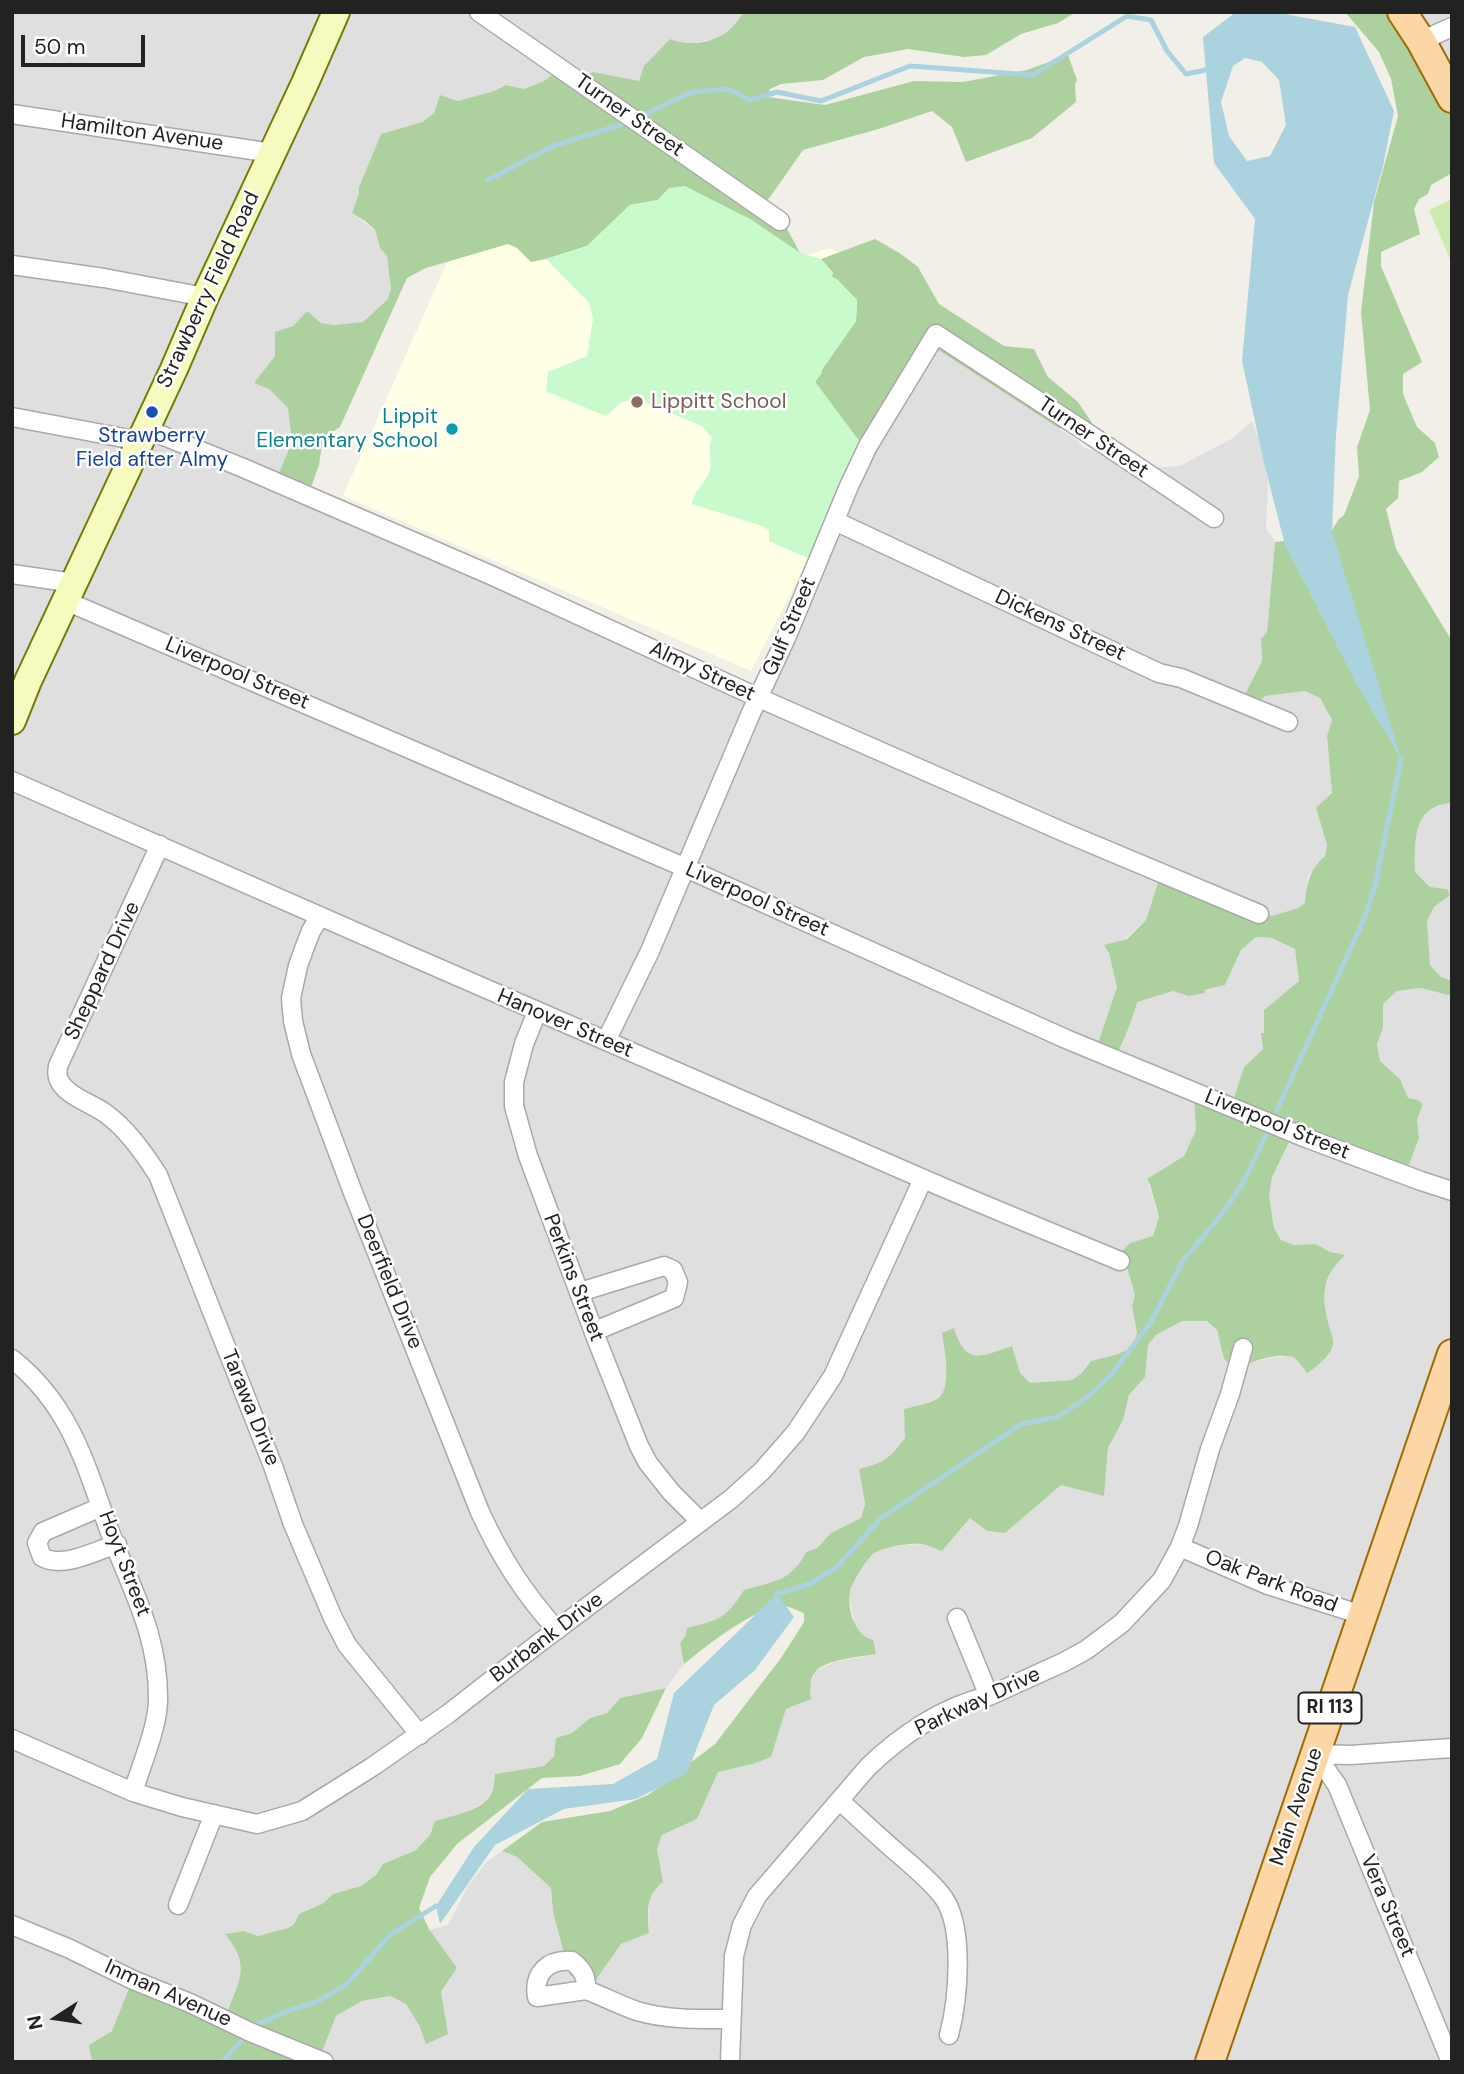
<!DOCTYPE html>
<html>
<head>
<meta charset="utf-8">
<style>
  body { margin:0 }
  #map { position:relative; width:1464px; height:2074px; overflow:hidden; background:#f2efe9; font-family:"DM Sans",sans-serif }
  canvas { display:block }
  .frame { position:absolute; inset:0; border:14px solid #222; pointer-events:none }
  .north { position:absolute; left:21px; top:1983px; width:70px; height:70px; -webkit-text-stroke:5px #fff; paint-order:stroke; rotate:258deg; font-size:19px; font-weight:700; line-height:28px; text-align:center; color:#222 }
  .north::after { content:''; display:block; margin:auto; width:24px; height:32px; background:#222; clip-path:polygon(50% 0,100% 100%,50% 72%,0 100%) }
  .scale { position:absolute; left:21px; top:35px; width:124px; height:32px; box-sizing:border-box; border:4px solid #222; border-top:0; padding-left:9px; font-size:21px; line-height:24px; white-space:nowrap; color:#222; -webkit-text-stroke:5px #fff; paint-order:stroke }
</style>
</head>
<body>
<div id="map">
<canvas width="1464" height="2074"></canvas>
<div class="frame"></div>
<div class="north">N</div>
<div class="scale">50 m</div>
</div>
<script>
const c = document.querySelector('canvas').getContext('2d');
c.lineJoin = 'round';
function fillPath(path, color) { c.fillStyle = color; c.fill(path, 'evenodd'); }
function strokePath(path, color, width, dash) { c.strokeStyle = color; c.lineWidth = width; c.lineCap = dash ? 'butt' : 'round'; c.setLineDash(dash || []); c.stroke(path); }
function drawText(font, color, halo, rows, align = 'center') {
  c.font = font + ' "DM Sans",sans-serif'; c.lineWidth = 5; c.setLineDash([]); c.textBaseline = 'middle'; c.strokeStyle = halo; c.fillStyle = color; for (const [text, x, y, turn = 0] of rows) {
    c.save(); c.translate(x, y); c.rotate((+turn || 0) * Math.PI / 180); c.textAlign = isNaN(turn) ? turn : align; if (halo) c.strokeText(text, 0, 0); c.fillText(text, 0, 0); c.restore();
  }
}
const residential = new Path2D(`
  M 12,12 L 744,12 L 731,29 L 715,39 L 686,44 L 670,39 L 645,66 L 639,82 L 593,72 L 576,79 L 559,70 L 544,81 L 524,89 L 506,85 L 494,91 L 458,101 L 434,113 L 421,122 L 381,134 L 359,187 L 359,193 L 352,213 L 375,231 L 380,248 L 387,256 L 391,289 L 388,299 L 363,322 L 334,325 L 321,323 L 307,311 L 293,326 L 275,332 L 275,356 L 269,389 L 288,408 L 292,442 L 275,482 L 757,694 L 814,561 L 932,346 L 1078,441 L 1083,448 L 1116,454 L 1149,468 L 1180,466 L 1233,438 L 1252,421 L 1262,448 L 1268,484 L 1266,528 L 1275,542 L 1267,632 L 1261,639 L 1262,661 L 1244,696 L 1265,696 L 1305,691 L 1320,698 L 1332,720 L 1327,736 L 1332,793 L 1316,809 L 1327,845 L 1325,856 L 1317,863 L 1308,877 L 1305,903 L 1298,908 L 1272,916 L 1162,870 L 1146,920 L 1109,953 L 1117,987 L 1096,1049 L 1116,1058 L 1127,1027 L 1133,1018 L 1137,1001 L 1173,991 L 1188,996 L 1225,985 L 1241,950 L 1256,937 L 1272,938 L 1296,949 L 1299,981 L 1264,1010 L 1264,1033 L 1261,1033 L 1263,1049 L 1244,1067 L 1232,1104 L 1197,1130 L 1184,1156 L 1147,1179 L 1159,1218 L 1153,1237 L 1130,1243 L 1127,1267 L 1136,1295 L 1132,1306 L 1137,1333 L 1133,1347 L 1118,1354 L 1092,1361 L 1082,1373 L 1072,1380 L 1030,1383 L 1020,1373 L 1012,1347 L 980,1356 L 970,1355 L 959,1344 L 943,1333 L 947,1383 L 943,1395 L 935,1400 L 904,1409 L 906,1438 L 892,1456 L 882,1463 L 859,1469 L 865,1504 L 861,1518 L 831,1533 L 817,1548 L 806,1552 L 799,1567 L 777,1581 L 744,1590 L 734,1607 L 719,1620 L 687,1628 L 685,1636 L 680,1643 L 684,1664 L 666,1688 L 620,1698 L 607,1713 L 590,1718 L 572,1733 L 557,1738 L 554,1756 L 544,1766 L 495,1774 L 493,1789 L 487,1801 L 463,1814 L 435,1821 L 430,1835 L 416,1850 L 383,1864 L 376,1875 L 361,1886 L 333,1894 L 322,1904 L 299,1914 L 294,1924 L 288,1928 L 258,1936 L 244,1931 L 225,1934 L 236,1948 L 243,1971 L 227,2013 L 112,2031 L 90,2045 L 92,2062 L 12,2062 Z
  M 1406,12 L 1452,12 L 1452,91 Z
  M 1439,803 L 1452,803 L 1452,981 L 1441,977 L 1430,965 L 1427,921 L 1434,907 L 1449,895 L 1447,889 L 1430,887 L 1415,872 L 1415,837 L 1423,814 Z
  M 1421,988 L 1452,996 L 1452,2062 L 322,2062 L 320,2057 L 336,2016 L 362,2001 L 390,1996 L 406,2004 L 420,2027 L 457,1968 L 429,1930 L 448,1925 L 467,1888 L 485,1863 L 502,1851 L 517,1857 L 551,1888 L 553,1912 L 591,1987 L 621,1944 L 649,1933 L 648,1903 L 655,1888 L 662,1882 L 657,1848 L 662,1835 L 697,1819 L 718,1772 L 753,1764 L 771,1757 L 786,1709 L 811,1699 L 810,1685 L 816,1671 L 834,1662 L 876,1654 L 855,1626 L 849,1594 L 852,1584 L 872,1554 L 888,1547 L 920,1544 L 942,1551 L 970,1518 L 987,1531 L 1005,1533 L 1061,1485 L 1106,1476 L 1108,1448 L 1123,1420 L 1129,1395 L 1145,1377 L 1148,1345 L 1156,1335 L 1182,1321 L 1207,1321 L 1217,1330 L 1224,1359 L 1247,1362 L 1285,1356 L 1295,1358 L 1333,1344 L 1325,1309 L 1324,1290 L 1333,1267 L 1330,1252 L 1316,1244 L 1294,1245 L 1281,1240 L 1274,1228 L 1269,1196 L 1272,1177 L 1293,1134 L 1419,1138 L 1417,1120 L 1423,1105 L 1418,1100 L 1408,1098 L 1400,1079 L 1380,1061 L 1377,1044 L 1383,1028 L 1383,1004 L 1397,991 Z`);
const education = new Path2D(`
  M 462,229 L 804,256 L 830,248 L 936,308 L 751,671 L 343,496 Z`);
const grass = new Path2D(`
  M 1452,199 L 1452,264 L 1429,210 Z`);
const forest = new Path2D(`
  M 744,12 L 1076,12 L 1058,23 L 1021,34 L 986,55 L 964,57 L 908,49 L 864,57 L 823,80 L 781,84 L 770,89 L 768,97 L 825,105 L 914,81 L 963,82 L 1027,70 L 1068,55 L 1077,80 L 1075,85 L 1076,102 L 1032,138 L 966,162 L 952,127 L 932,111 L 882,128 L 803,150 L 763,207 L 783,221 L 800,253 L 750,219 L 669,188 L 658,200 L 630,205 L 587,246 L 546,259 L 531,262 L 517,248 L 508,244 L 426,268 L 407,278 L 340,427 L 323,438 L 319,465 L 308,496 L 275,482 L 292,442 L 288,408 L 269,389 L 254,383 L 275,356 L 275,332 L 293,326 L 307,311 L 321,323 L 334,325 L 363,322 L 388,299 L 391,289 L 387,256 L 380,248 L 375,230 L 365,221 L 352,213 L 359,193 L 359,187 L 381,134 L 422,122 L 434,113 L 440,95 L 458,101 L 494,91 L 506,85 L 524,89 L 544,81 L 559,70 L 575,79 L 593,72 L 639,81 L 644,66 L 670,39 C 689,47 714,43 729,30 C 735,25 739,18 744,12 Z
  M 1345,12 L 1406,12 L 1452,91 L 1452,173 L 1431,185 L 1428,194 L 1419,199 L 1414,209 L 1420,234 L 1381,252 L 1381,266 L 1422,362 L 1403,374 L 1403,394 L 1417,427 L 1435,443 L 1439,457 L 1422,472 L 1399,481 L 1398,498 L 1386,509 L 1396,549 L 1452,641 L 1452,803 C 1412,805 1415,841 1415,872 L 1430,887 L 1447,889 L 1450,895 L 1434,907 L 1427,921 L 1430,965 L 1441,977 L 1452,981 L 1452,996 L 1421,988 L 1397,991 L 1383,1004 L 1383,1028 L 1377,1044 L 1380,1061 L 1400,1079 L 1408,1098 L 1418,1100 L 1423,1104 L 1417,1120 L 1419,1138 L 1407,1170 L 1293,1134 L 1272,1177 L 1269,1196 L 1274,1228 L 1281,1240 L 1294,1245 L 1316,1244 L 1330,1252 L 1345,1255 C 1323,1276 1321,1293 1328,1322 C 1329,1328 1334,1337 1333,1344 C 1332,1355 1315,1368 1307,1373 C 1304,1369 1300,1363 1296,1359 C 1284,1350 1247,1362 1236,1370 L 1224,1359 L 1217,1330 L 1207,1321 L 1182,1321 L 1156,1335 L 1148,1345 L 1145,1377 L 1129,1395 L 1123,1420 L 1108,1448 L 1104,1496 L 1061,1485 L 1005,1533 L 987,1531 L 970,1518 L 942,1551 C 935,1549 928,1545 921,1544 C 910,1543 883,1547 873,1554 C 867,1559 852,1583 850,1591 C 847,1608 854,1635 873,1640 L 876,1654 C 860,1657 827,1659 816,1671 C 809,1679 810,1690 811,1699 L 786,1709 L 771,1757 L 753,1764 L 718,1772 L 697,1819 L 662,1835 L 657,1849 L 663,1882 C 644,1897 648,1912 649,1933 L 621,1944 L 591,1987 L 570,1975 L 553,1912 L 551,1888 L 517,1857 L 502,1851 L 542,1822 L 610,1811 L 648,1795 L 715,1744 L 781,1658 L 804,1622 L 804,1613 C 798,1611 790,1606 783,1606 C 755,1607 706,1646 684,1664 L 680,1643 L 685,1636 L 687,1628 C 719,1620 726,1619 744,1590 C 772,1582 792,1581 806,1552 L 817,1548 L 831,1533 L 861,1518 L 865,1504 L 859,1469 C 885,1462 888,1460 905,1438 L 904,1409 C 914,1406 928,1404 937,1399 C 953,1390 944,1349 942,1333 L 954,1328 C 966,1367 981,1356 1012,1346 L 1020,1373 L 1030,1383 L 1072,1380 L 1082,1373 L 1091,1361 L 1118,1354 L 1133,1347 L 1137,1333 L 1132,1306 L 1135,1295 L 1127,1267 L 1115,1258 L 1130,1243 L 1153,1236 L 1159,1217 L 1150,1185 L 1147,1179 L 1184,1156 L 1196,1130 L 1194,1092 L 1232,1104 L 1244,1067 L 1263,1049 L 1261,1033 L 1264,1033 L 1264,1010 L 1299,981 L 1295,949 L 1272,938 L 1256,937 L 1241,950 L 1225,985 L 1205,990 L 1205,993 L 1188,996 L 1173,991 L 1137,1002 C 1133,1021 1123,1039 1116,1058 L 1096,1049 L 1117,987 L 1109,953 L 1104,945 L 1127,939 L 1146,920 L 1162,870 L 1272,916 L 1298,908 L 1305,903 C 1307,884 1309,869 1325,856 L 1327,845 L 1316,808 L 1332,793 L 1327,736 L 1332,720 L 1320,698 L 1305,691 L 1265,696 L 1256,705 L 1244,696 L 1262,661 L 1261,639 L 1267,632 L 1275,542 L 1293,540 L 1322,546 L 1339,519 L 1344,515 L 1359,476 L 1357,447 L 1370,410 L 1361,312 L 1374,202 L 1398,116 L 1391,79 L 1379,52 Z
  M 875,239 L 901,254 L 918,267 L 939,304 L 1004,346 L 1034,349 L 1048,377 L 1078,402 L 1092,423 L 1081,439 L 1061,427 L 1060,429 L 932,346 L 865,449 L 815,382 L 822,372 L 821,371 L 856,321 L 857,300 L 830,275 L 833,273 L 821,259 Z
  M 666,1688 L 642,1738 L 620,1764 L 580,1776 L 542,1778 L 457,1844 L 430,1877 L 419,1908 L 429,1929 L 457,1968 L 441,1992 L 448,2034 L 426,2044 L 420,2027 L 406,2004 L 390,1996 L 362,2001 L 336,2016 L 320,2057 L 322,2062 L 92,2062 L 89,2045 L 112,2031 L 132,1981 L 227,2013 C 240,1978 251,1966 225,1934 L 244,1931 L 258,1936 L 288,1928 L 294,1924 L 299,1914 L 322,1904 L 333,1894 L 361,1886 L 376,1875 L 383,1864 L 416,1850 L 430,1835 L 435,1821 C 449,1817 477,1811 487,1800 C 494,1793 494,1782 495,1774 L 544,1766 L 554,1756 L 556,1738 L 572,1733 L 590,1718 L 607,1713 L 620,1698 Z`);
const park = new Path2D(`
  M 685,186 L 750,219 L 800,253 L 821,259 L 833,274 L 831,276 L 838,280 L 857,300 L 856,321 L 821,370 L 822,372 L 815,382 L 865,449 L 814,561 L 769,541 L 769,530 L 759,525 L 692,504 C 694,489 706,484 710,470 C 713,459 706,448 712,438 L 702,426 L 635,398 L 620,403 L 606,416 L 546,391 L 548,372 L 587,356 L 593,319 L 589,303 L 546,259 L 587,246 L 630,205 L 658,200 L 669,188 Z`);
const water = new Path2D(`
  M 1236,12 L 1285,14 L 1355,27 L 1394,111 L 1383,166 L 1348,295 L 1336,436 L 1332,531 L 1401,759 L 1356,683 L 1285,545 L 1264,463 L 1242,361 L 1255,219 L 1214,163 L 1203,37 ZM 1245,58 L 1262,62 L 1279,80 L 1286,125 L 1270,156 L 1247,161 L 1229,136 L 1221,102 L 1233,66 Z
  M 777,1594 L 794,1617 L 755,1670 L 714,1705 L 687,1773 L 636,1799 L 564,1809 L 495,1845 L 440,1924 L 436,1906 L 474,1847 L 528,1789 L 613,1784 L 657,1759 L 674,1693 Z`);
const stream = new Path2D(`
  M 647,113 L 692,92 L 729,89 L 750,100 L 777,92 L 821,101 L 910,66 L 1033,75 L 1127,16 L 1151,20 L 1167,51 L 1186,74 L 1206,70 L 1209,67
  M 488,180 L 553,146 L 620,125
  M 1277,1110 L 1364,919 L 1375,886 L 1401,759
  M 777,1594 L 809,1584 L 836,1568 L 880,1519 L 1021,1424 L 1058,1417 L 1086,1398 L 1111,1375 L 1151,1322 L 1182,1262 L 1224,1211 L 1242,1185 L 1266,1135
  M 253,2028 L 256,2025 L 285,2012 L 316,2002 L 346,1985 L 390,1935 L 436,1906
  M 222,2062 L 246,2036`);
const street = new Path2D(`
  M 479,12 L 780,221
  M 1421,41 L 1452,27
  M 12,114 L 272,153
  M 12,265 L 104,278 L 205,297
  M 12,417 L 140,441
  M 146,429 L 241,467 L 493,576 L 759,698 L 1066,833 L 1259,914
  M 835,521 L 1159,673 L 1181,678 L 1288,722
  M 12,574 L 74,583
  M 66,601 L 686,868 L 1066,1039 L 1301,1136 L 1421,1181 L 1452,1191
  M 12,781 C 314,914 616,1046 919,1177 C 985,1206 1053,1233 1120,1261
  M 160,845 L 58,1066 C 57,1071 57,1077 60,1082 C 69,1097 91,1103 105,1113 C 127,1129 143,1152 158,1175 L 273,1466 L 293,1524 L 333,1618 L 347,1645 L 420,1735
  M 320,916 L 311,931 L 304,949 L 298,966 L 291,998 L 293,1021 L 301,1054 L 352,1190 L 480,1512 C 500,1556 524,1594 557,1630
  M 537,1012 L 524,1044 L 514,1082 L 514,1106 L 528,1156 L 598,1343 L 639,1446 L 648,1463 L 671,1492 L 701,1522
  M 606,1041 L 650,951 L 751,713 L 786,638 L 849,486 L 868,446 L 936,334 L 1086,432 L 1214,518
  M 580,1292 L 664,1266 L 673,1270 L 678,1282 L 674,1298 L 595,1331
  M 12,1359 C 69,1404 85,1462 108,1527 C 130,1587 159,1634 158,1700 C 158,1726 141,1766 133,1792
  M 101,1507 L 43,1532 L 37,1543 L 42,1557 C 63,1569 95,1551 117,1544
  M 1180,1547 L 1268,1585 L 1362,1615
  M 957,1618 L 989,1696
  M 12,1739 L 133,1792 L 182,1807 L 257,1824 L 302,1811 L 372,1767 L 448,1714 L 539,1643 L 731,1499 L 762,1471 L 796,1432 L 833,1376 L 923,1179
  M 1315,1754 L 1337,1785 L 1451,2062
  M 1315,1754 L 1351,1755 L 1452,1748
  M 840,1801 C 860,1819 880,1838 901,1856 C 915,1868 932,1882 943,1897 C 965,1927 958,2001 949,2035
  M 178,1905 L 214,1814
  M 12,1925 L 70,1949 L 133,1980 L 190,2003 L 250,2032 L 324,2062
  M 586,1990 L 537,1997 C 533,1973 548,1959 572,1961 C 582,1969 587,1976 586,1990 C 603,1996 619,2005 637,2011 C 667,2020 699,2019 730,2019
  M 730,2062 L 734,1956 L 742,1925 L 757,1896 L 868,1767 C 901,1735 944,1706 989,1696 L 1064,1662 L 1086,1650 L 1122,1623 L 1162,1580 L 1180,1547 L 1188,1526 L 1210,1449 L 1230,1394 L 1243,1348`);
const secondary = new Path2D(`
  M 12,721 L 28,681 L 174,369 L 205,297 L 305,83 L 336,12`);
const primary = new Path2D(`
  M 1402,12 L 1421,41 L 1452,98
  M 1210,2062 L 1452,1354`);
const markers = [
  [637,402,7,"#8d6e63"],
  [152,412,7,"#1a4fb4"],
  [452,429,7,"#0f9aa8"]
];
const shields = [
  [1330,1708,63]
];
const shieldNames = [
  ["RI 113",1330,1708]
];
const streetNames = [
  ["Turner Street",629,116,35],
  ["Hamilton Avenue",142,133,8],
  ["Strawberry Field Road",209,290,-65],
  ["Turner Street",1093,438,34],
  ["Dickens Street",1060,626,25],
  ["Gulf Street",790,627,-67],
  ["Almy Street",702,672,25],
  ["Liverpool Street",237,674,23],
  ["Liverpool Street",757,900,24],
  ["Sheppard Drive",103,971,-65],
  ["Hanover Street",565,1024,23],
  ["Liverpool Street",1277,1125,22],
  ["Perkins Street",573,1278,69],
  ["Deerfield Drive",389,1282,68],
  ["Tarawa Drive",250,1408,68],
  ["Hoyt Street",124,1564,69],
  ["Oak Park Road",1271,1582,21],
  ["Burbank Drive",547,1638,-37],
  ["Parkway Drive",978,1702,-25],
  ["Main Avenue",1297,1807,-71],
  ["Vera Street",1387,1906,67],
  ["Inman Avenue",168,1994,24]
];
const educationNames = [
  ["Lippitt School",651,402]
];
const cultureNames = [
  ["Lippit",438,417],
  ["Elementary School",438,441]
];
const transitNames = [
  ["Strawberry",152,436],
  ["Field after Almy",152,460]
];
fillPath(residential, '#e0dfdf');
fillPath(education, '#ffffe5');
fillPath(grass, '#cdebb0');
fillPath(forest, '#add19e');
fillPath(park, '#c8facc');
fillPath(water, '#aad3df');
strokePath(stream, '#aad3df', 5);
strokePath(street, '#a9a9a9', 21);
strokePath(secondary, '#707d05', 30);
strokePath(primary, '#a06b00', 32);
strokePath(street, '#fff', 18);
strokePath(secondary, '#f7fabf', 26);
strokePath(primary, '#fcd6a4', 28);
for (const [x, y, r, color] of markers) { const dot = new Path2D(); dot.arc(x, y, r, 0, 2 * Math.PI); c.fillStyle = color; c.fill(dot); strokePath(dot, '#fff', 2.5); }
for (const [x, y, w] of shields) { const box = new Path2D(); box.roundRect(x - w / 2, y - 15.5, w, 31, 5); c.fillStyle = '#fff'; c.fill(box); strokePath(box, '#222', 2); }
drawText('bold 19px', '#222', null, shieldNames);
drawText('21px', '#222', '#fff', streetNames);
drawText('21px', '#785e54', '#fff', educationNames, 'left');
drawText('21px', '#0d838f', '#fff', cultureNames, 'right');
drawText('21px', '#164399', '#fff', transitNames);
</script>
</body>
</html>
